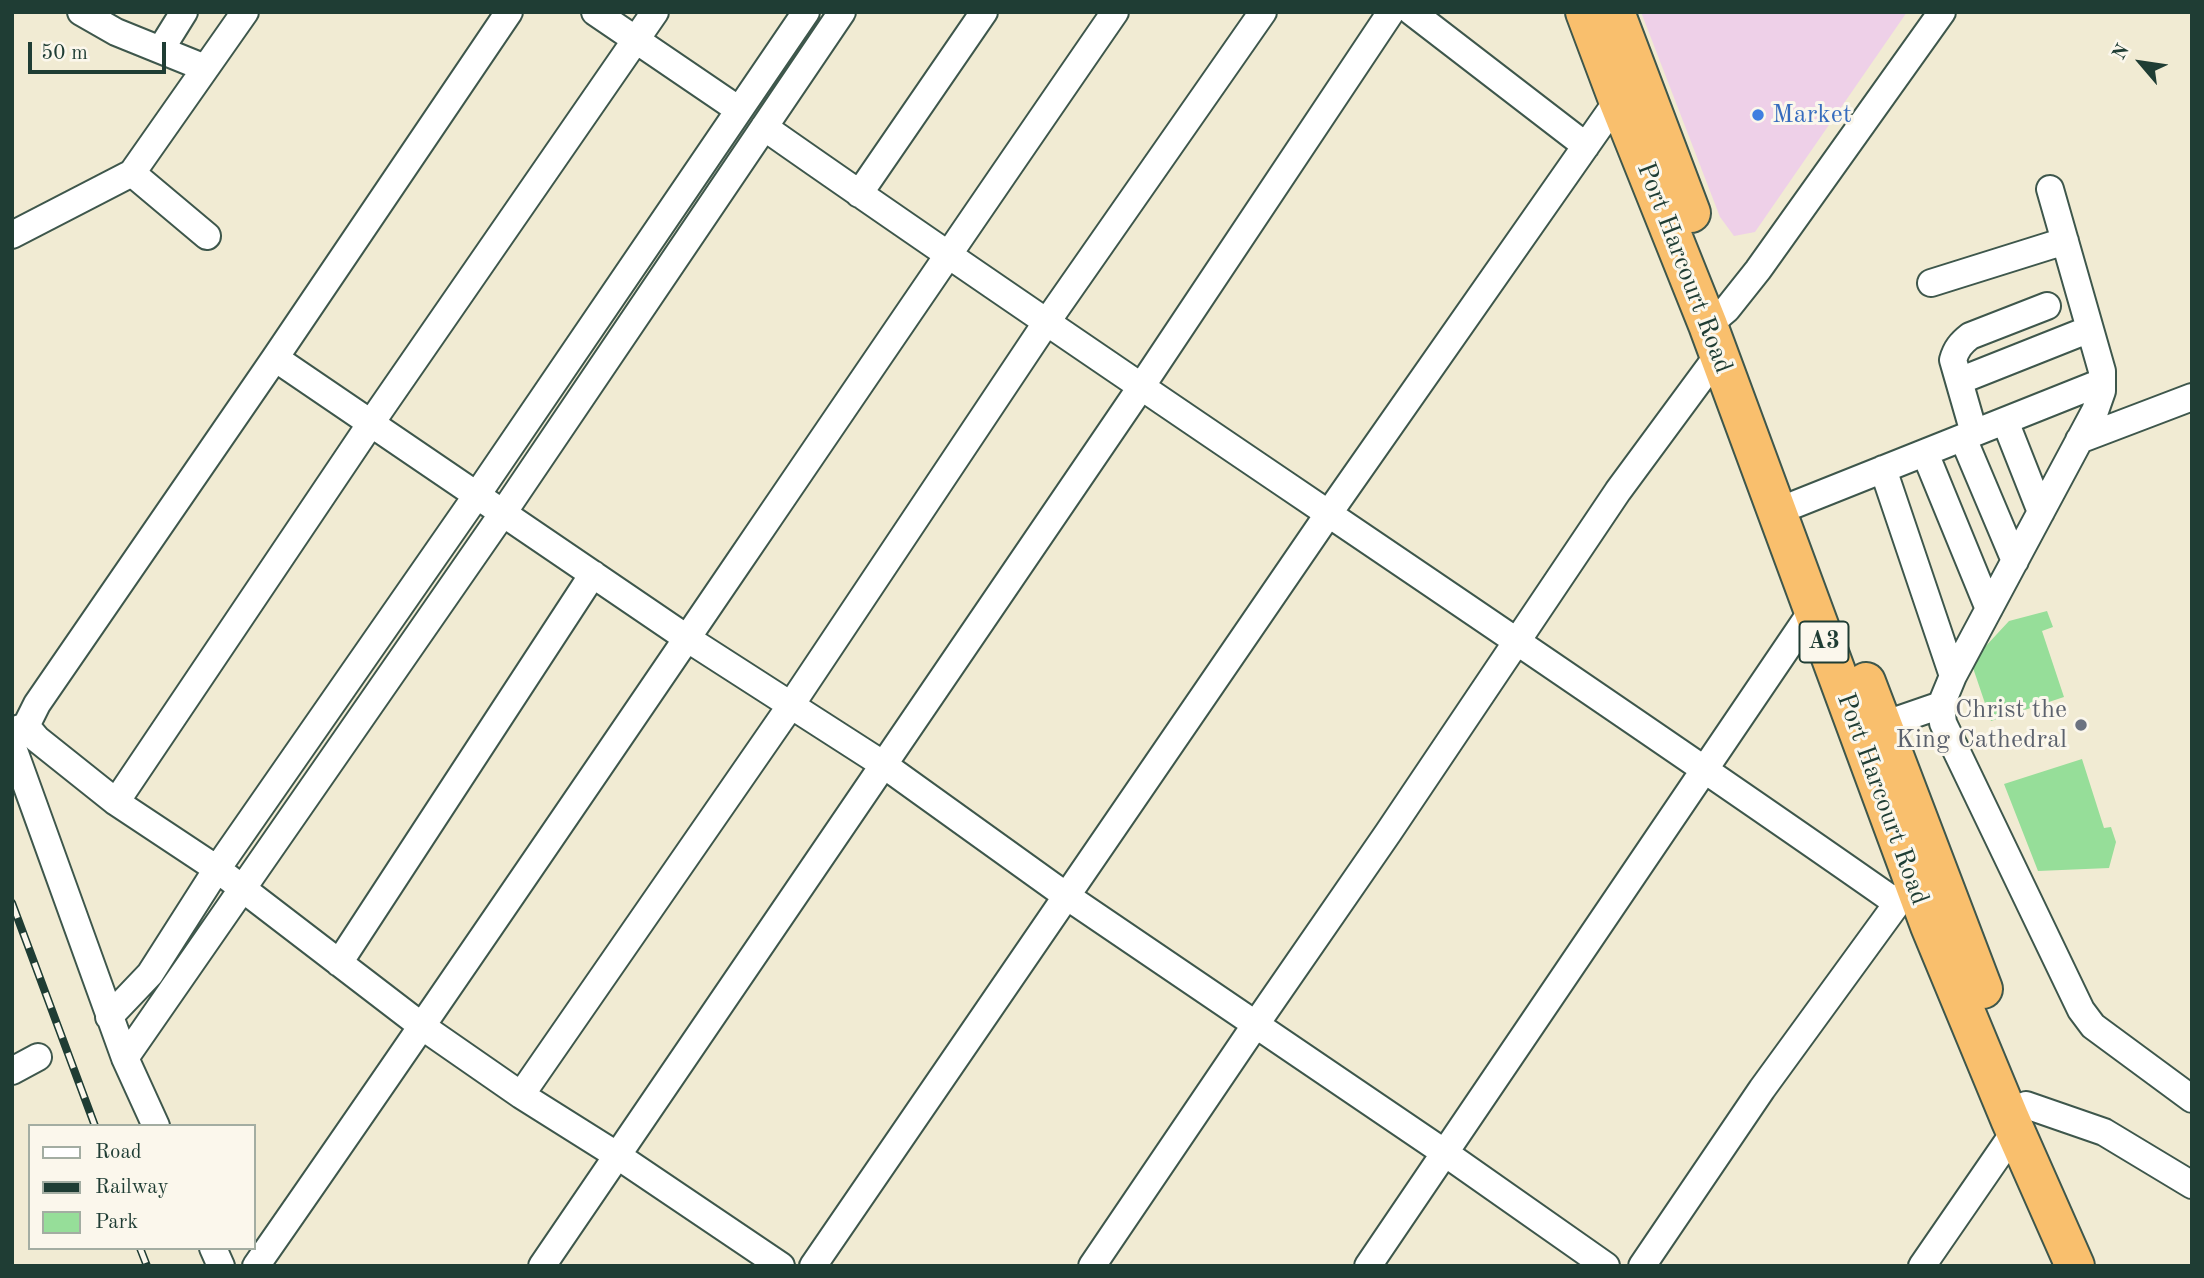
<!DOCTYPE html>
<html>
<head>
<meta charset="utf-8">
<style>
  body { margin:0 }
  #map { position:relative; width:2204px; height:1278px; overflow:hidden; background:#f1ebd3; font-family:"Old Standard TT",serif }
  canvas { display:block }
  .frame { position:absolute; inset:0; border:14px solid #1f3d34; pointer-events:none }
  .legend { position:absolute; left:28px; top:1124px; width:228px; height:126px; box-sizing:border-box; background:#fbf7ec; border:2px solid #a3ada2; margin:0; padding:9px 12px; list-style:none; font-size:21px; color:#1f3d34 }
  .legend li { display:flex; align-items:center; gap:14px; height:35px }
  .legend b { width:35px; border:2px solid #a3ada2 }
  .north { position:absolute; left:2106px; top:28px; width:70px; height:70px; -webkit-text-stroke:5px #fbf7ec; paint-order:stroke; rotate:299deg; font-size:19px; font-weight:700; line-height:28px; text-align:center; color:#1f3d34 }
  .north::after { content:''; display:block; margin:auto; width:24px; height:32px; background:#1f3d34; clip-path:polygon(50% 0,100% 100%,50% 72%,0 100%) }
  .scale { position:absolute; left:28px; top:42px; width:138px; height:32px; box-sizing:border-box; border:4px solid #1f3d34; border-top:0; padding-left:9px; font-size:21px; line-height:24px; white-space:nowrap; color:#1f3d34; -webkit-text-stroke:5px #fbf7ec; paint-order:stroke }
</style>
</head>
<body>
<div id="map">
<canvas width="2204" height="1278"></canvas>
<div class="frame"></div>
<ul class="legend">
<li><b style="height:9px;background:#fff"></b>Road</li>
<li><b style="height:9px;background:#1f3d34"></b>Railway</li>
<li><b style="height:19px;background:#96de99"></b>Park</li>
</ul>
<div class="north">N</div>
<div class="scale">50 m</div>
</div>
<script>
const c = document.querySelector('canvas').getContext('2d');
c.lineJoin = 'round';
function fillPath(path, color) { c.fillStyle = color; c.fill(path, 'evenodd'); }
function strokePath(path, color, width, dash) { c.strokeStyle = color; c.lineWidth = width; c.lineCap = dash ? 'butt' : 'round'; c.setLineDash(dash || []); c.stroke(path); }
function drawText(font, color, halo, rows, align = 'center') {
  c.font = font + ' "Old Standard TT",serif'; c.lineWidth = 6; c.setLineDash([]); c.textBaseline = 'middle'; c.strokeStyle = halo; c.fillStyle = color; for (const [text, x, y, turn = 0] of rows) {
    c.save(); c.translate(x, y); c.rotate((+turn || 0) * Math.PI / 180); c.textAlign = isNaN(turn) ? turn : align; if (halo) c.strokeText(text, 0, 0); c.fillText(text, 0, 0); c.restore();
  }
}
const built = new Path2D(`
  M 1641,12 L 1907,12 L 1755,232 L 1734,236 L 1720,217 Z`);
const green = new Path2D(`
  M 2047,611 L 2053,627 L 2042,631 L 2064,697 L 1991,721 L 1971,662 L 2009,621 Z
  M 2082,759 L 2104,828 L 2111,827 L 2116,842 L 2109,868 L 2038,871 L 2004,784 Z`);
const minor = new Path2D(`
  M 81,12 L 116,32 L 205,68
  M 595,12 L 739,110
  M 1412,12 L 1586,146
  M 161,49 L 184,12
  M 764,127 C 1139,390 1522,640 1897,903
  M 132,173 L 207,236
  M 2050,189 L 2102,371 L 2102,391 L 2095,411 L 1953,676 L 1941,705 L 1943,723 L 2081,1010 L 2093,1026 L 2192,1099
  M 859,194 L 984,12
  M 12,235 L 132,173 L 245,12
  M 1931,283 L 2065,241
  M 1708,325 L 1727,309 L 1758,270 L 1942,12
  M 275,358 L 688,639 L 884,765 L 1065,895 L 1445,1153 L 1606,1266
  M 1959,381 L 2090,329
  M 2005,421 L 2041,512
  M 1974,433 L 1953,360 C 1956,349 1961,343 1970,336 L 2047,306
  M 1963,438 L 2015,561
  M 2079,440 L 2192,397
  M 1925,453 L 1989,609
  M 1883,469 L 1953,676
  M 1796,504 L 2102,382
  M 1883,725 L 1941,705
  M 26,726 L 37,739 L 116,802 L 217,869 L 423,1027 L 521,1095 L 618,1156 L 781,1266
  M 12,731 L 26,726 L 37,704 L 275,358 L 509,12
  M 12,745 L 125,1058 L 156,1126
  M 116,802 L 371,423 L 655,12
  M 339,963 L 593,574
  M 109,1017 L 150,974 L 217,869 L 477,495 L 806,12
  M 125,1058 L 503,513 L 842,12
  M 12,1071 L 38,1057
  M 521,1095 L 791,705 L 1046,323 L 1263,12
  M 2026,1105 L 2104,1132 L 2192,1185
  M 213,1248 L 221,1266
  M 256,1266 C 546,850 827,429 1115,12
  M 542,1266 L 1141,387 L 1391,12
  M 813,1266 L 1329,513 L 1618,100
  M 1092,1266 L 1256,1024 L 1388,833 L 1618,491 L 1719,354
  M 1368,1266 L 1812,611
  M 1642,1266 L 1762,1089 L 1907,890
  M 1922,1266 L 2015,1131`);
const highway = new Path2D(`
  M 1585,12 L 1618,100 L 1708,325 L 1930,926 L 2010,1119 L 2075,1266
  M 1615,12 L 1691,213
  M 1866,682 L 1983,989`);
const rail = new Path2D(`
  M 12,903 L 95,1126
  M 140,1248 L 147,1266`);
const markers = [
  [1758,115,7,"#3f7fe0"],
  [2081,725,7,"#6b7280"]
];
const shields = [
  [1824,642,49]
];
const shieldNames = [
  ["A3",1824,642]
];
const shopNames = [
  ["Market",1772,115]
];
const streetNames = [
  ["Port Harcourt Road",1684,268,69],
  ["Port Harcourt Road",1882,799,70]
];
const worshipNames = [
  ["Christ the",2067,710],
  ["King Cathedral",2067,740]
];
fillPath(built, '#eed0e8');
fillPath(green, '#96de99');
strokePath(minor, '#3e574c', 30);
strokePath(highway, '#3e574c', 42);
strokePath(minor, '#fff', 26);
strokePath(highway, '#f9bf6d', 38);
strokePath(rail, '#1f3d34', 8);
strokePath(rail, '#fbf7ec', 5, [16]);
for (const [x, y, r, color] of markers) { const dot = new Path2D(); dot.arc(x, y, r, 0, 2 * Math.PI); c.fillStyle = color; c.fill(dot); strokePath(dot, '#fbf7ec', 2.5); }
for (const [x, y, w] of shields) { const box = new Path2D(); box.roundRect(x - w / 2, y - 20.5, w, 41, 5); c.fillStyle = '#fbf7ec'; c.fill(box); strokePath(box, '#1f3d34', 2); }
drawText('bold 24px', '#1f3d34', null, shieldNames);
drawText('26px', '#366cbe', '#fbf7ec', shopNames, 'left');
drawText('26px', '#1f3d34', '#fbf7ec', streetNames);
drawText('26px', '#5b616d', '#fbf7ec', worshipNames, 'right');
</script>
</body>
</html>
